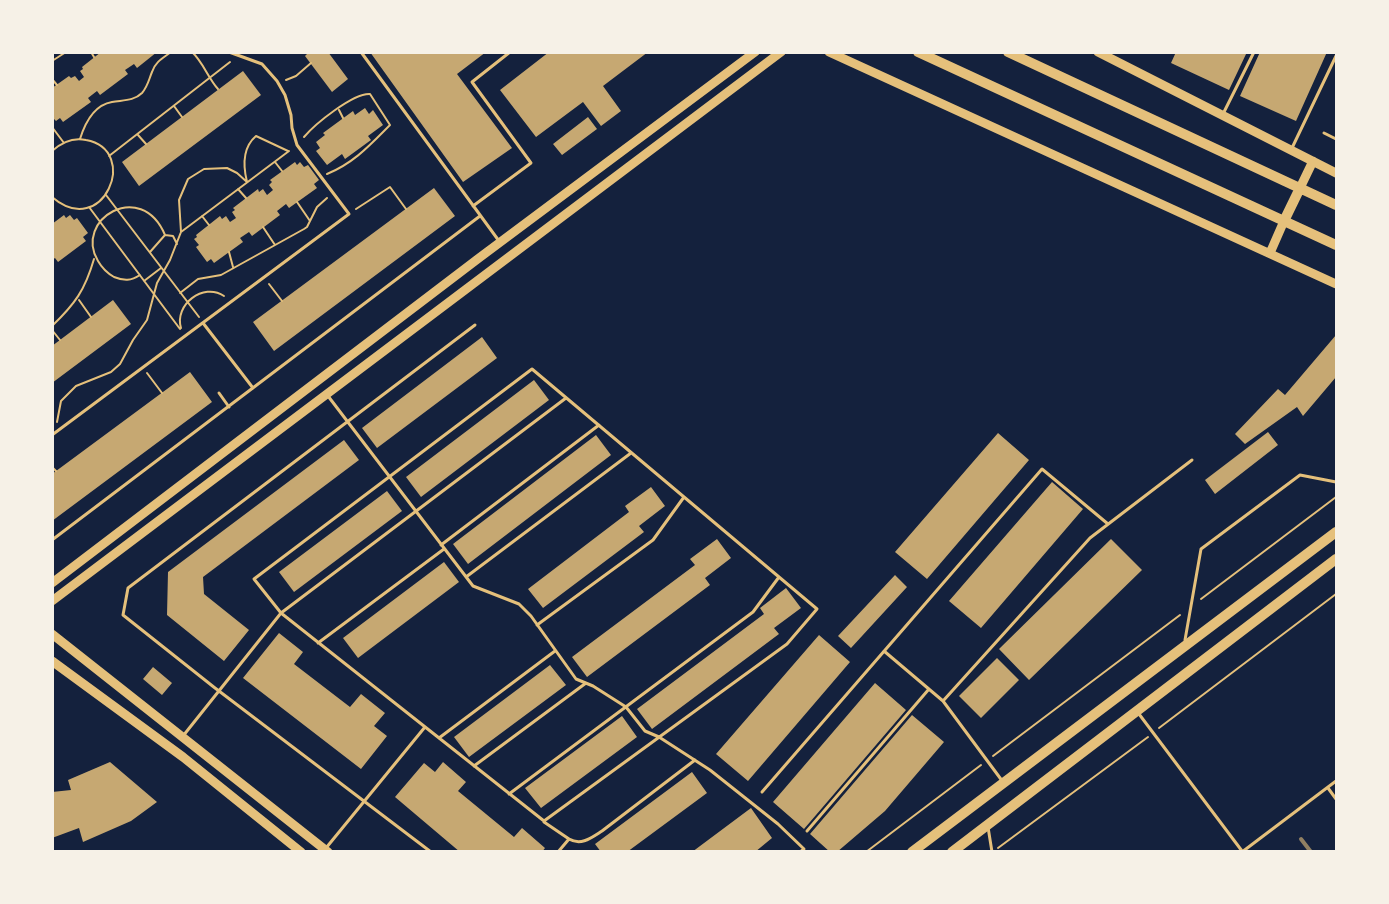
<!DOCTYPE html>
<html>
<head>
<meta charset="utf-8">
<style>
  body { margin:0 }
  #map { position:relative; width:1389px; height:904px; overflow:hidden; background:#14213d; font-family:Signika,sans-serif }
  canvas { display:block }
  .frame { position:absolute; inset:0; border:54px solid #f6f1e7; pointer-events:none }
</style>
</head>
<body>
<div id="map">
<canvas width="1389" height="904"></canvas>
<div class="frame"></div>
</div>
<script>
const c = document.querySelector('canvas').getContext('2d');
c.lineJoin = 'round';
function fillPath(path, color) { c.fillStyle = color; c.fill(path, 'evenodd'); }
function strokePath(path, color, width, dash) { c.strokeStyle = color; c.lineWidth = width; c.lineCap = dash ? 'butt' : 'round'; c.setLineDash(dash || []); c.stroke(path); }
const building = new Path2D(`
  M 101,52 L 157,52 L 137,68 L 134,64 L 125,70 L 128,74 L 100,95 L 97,91 L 88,98 L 91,102 L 63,122 L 60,118 L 56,121 L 52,117 L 52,88 L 69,76 L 71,78 L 75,76 L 79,81 L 84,77 L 80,71 L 83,69 L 82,67 Z
  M 309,52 L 328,52 L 348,79 L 332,92 L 305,56 Z
  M 370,52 L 486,52 L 457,74 L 512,148 L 463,182 Z
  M 549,52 L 648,52 L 603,86 L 621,111 L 601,126 L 583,102 L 536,137 L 500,90 Z
  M 1176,52 L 1247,52 L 1229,90 L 1171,63 Z
  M 1260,52 L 1327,52 L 1296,121 L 1240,96 Z
  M 243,71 L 261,95 L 139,186 L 122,162 Z
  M 365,108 L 369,114 L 373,110 L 383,125 L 368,136 L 371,140 L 345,159 L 342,154 L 327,165 L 316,151 L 320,148 L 316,142 L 325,135 L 323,133 L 353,111 L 355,115 Z
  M 588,117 L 597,129 L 562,155 L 553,144 Z
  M 295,162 L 297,165 L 300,162 L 304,167 L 308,165 L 319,180 L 314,184 L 317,188 L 289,208 L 286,204 L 277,211 L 280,215 L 252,236 L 249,232 L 240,238 L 243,242 L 214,263 L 211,259 L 207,262 L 196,247 L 199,245 L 194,239 L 197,237 L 196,235 L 220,216 L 222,219 L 226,216 L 230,222 L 236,218 L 232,212 L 235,210 L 233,208 L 258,189 L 259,192 L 263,189 L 267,195 L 273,190 L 269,185 L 272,182 L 270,180 Z
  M 434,188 L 455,216 L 274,351 L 253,322 Z
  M 64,215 L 66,218 L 70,215 L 74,220 L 77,218 L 88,233 L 83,237 L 86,241 L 58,262 L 55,258 L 52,260 L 52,224 Z
  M 113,300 L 131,324 L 52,383 L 52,346 Z
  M 1336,335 L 1336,377 L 1303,416 L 1297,407 L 1245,444 L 1235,434 L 1278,389 L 1285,395 Z
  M 482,337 L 497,358 L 377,448 L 362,428 Z
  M 190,372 L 212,402 L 52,521 L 52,474 Z
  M 534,380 L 549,400 L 421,497 L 406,477 Z
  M 1268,432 L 1278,445 L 1215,494 L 1205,480 Z
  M 998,433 L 1029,460 L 927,579 L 895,552 Z
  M 596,435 L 611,455 L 468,564 L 453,544 Z
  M 344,440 L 359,460 L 203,577 L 204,594 L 249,630 L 224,661 L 167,615 L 168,572 Z
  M 1052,482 L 1083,509 L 981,628 L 949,601 Z
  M 651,487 L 665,506 L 639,526 L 644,532 L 543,608 L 528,589 L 629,512 L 625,506 Z
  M 387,491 L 402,511 L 294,592 L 279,572 Z
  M 717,539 L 731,558 L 705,578 L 710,585 L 587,677 L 572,657 L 695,565 L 690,559 Z
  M 1111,539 L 1142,570 L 1029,680 L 999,649 Z
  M 444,562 L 459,582 L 358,658 L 343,638 Z
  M 895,575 L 907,587 L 851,648 L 838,636 Z
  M 786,588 L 801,608 L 774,628 L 779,634 L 652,729 L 637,709 L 764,614 L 760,608 Z
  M 279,633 L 303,652 L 294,664 L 350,707 L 361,694 L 385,713 L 374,726 L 387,736 L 361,769 L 243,678 Z
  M 819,635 L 850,662 L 748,781 L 716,754 Z
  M 997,658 L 1019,680 L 981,718 L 959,696 Z
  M 550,665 L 566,685 L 469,757 L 454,737 Z
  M 153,667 L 172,683 L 162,695 L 143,679 Z
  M 875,683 L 906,710 L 804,829 L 773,802 Z
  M 912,715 L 944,742 L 885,811 L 837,852 L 830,852 L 810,834 Z
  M 622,716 L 637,737 L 541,808 L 525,788 Z
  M 110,762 L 157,802 L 131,821 L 83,842 L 79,828 L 52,838 L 52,792 L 71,790 L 68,780 Z
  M 443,762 L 466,782 L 458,791 L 514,837 L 522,828 L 545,848 L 542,852 L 460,852 L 395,797 L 424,763 L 435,772 Z
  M 692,772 L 707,793 L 627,852 L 601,852 L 595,844 Z
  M 751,808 L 772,838 L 755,852 L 692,852 Z`);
const path = new Path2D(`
  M 91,52 L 94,57
  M 192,52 C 203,62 208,78 218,89
  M 52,61 L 66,52
  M 52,79 L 57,85
  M 286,80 L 296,76 L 311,63
  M 174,106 L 182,117
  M 339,110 L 343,118
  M 52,127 L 64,143
  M 138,135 L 146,144
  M 304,137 C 315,124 353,93 370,94 L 390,125 C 370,145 354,163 327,174
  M 80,139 C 85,123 94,105 112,102 C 123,100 134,101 142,93 C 148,86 149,79 152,72 C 155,62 163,58 171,52
  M 52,151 C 62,142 73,137 86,140 C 141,150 103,241 52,197
  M 109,156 L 230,62
  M 275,162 L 282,171
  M 238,189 L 246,198
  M 106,195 L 199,317
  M 297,202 L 310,221
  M 89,207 L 180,329
  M 356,209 L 390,187 L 406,209
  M 202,216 L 209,225
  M 263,227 L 275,245
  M 181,232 L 289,151
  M 165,235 L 173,236 L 177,244
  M 229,252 L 233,267
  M 140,275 C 131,281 124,281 114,277 C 107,273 102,268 98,261 C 73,220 141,178 165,235 L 150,252
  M 144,281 L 161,268
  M 269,284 L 282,301
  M 180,293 L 198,279 L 221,275 L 304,229 L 307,227 L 317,207 L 327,198
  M 79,300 L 91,317
  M 52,326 C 75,304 85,290 94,259
  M 181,328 C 174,305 203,282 224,296
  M 52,330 L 60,340
  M 147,373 L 162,393
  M 57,422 L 61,401 L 76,386 L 111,372 L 120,364 L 133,340 L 147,320 L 157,283 L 170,260 L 181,232 L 179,200 L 188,179 L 204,169 L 227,168 L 237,173 L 247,182 C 243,166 242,148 256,136 L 288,151
  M 52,467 L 56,471
  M 1201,599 L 1336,497
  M 1159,728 L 1336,594
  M 993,756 L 1180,615
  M 998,848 L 1148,737
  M 866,852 L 981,765`);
const service = new Path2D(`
  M 361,52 L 499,241
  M 1223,114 L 1254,52
  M 1324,133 L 1336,139
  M 1292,148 L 1336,56
  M 473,206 L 531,163 L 472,82 L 510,52
  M 203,323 L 253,388
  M 532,369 L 817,609 L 787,644 L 544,821 L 281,613 L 254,579 Z
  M 219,393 L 229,407
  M 328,396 L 473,586 L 519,604 L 531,616 L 576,679 L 593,686 L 626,707 L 645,731 L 659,737 L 710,770 L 778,824 L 804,849 L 800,852
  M 52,435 L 349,214 L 297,145 L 292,128 L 291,115 L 285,95 L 277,81 L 262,64 L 229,52
  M 52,540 L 480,216
  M 441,545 L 599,425
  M 466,577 L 631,453
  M 537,625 L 653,540 L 684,497
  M 1185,640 L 1201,549 L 1300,475 L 1336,482
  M 318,643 L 444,549
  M 884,651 L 943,701 L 1003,782
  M 943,701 L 1090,538 L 1192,460
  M 1139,714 L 1242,851
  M 183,736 L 281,613 L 566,398
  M 439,738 L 555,651
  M 474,766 L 586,683
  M 1328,788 L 1336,799
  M 762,792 L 1042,469 L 1108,524
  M 509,794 L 753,612 L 779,577
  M 544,822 L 569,839 L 558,852
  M 988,827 L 992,852
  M 807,831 L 929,689
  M 569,839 C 581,846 591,838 602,831 L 695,760
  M 326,848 L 425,727
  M 431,852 L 215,688 L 123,615 L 128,588 L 475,325
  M 1242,852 L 1336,781`);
const secondary = new Path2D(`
  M 829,52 L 1336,284
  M 1098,52 L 1336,173
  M 1300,188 L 1313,161
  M 1270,253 L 1284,221
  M 52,583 L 479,258 L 755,52
  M 52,601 L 781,52
  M 52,634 L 328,852
  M 52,661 L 183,757 L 301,852`);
const primary = new Path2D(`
  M 912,852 L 1336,532
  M 952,852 L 1336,559`);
const trunk = new Path2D(`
  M 918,52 L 1336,245
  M 1008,52 L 1336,205
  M 1284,221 L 1300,188`);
const rail = new Path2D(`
  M 1301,839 L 1311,852`);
fillPath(building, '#c6a872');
strokePath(path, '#e5c07b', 2);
strokePath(service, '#e5c07b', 3);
strokePath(secondary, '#e5c07b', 9);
strokePath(primary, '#e5c07b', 10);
strokePath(trunk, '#e5c07b', 10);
strokePath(rail, '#918062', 4);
</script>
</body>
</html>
